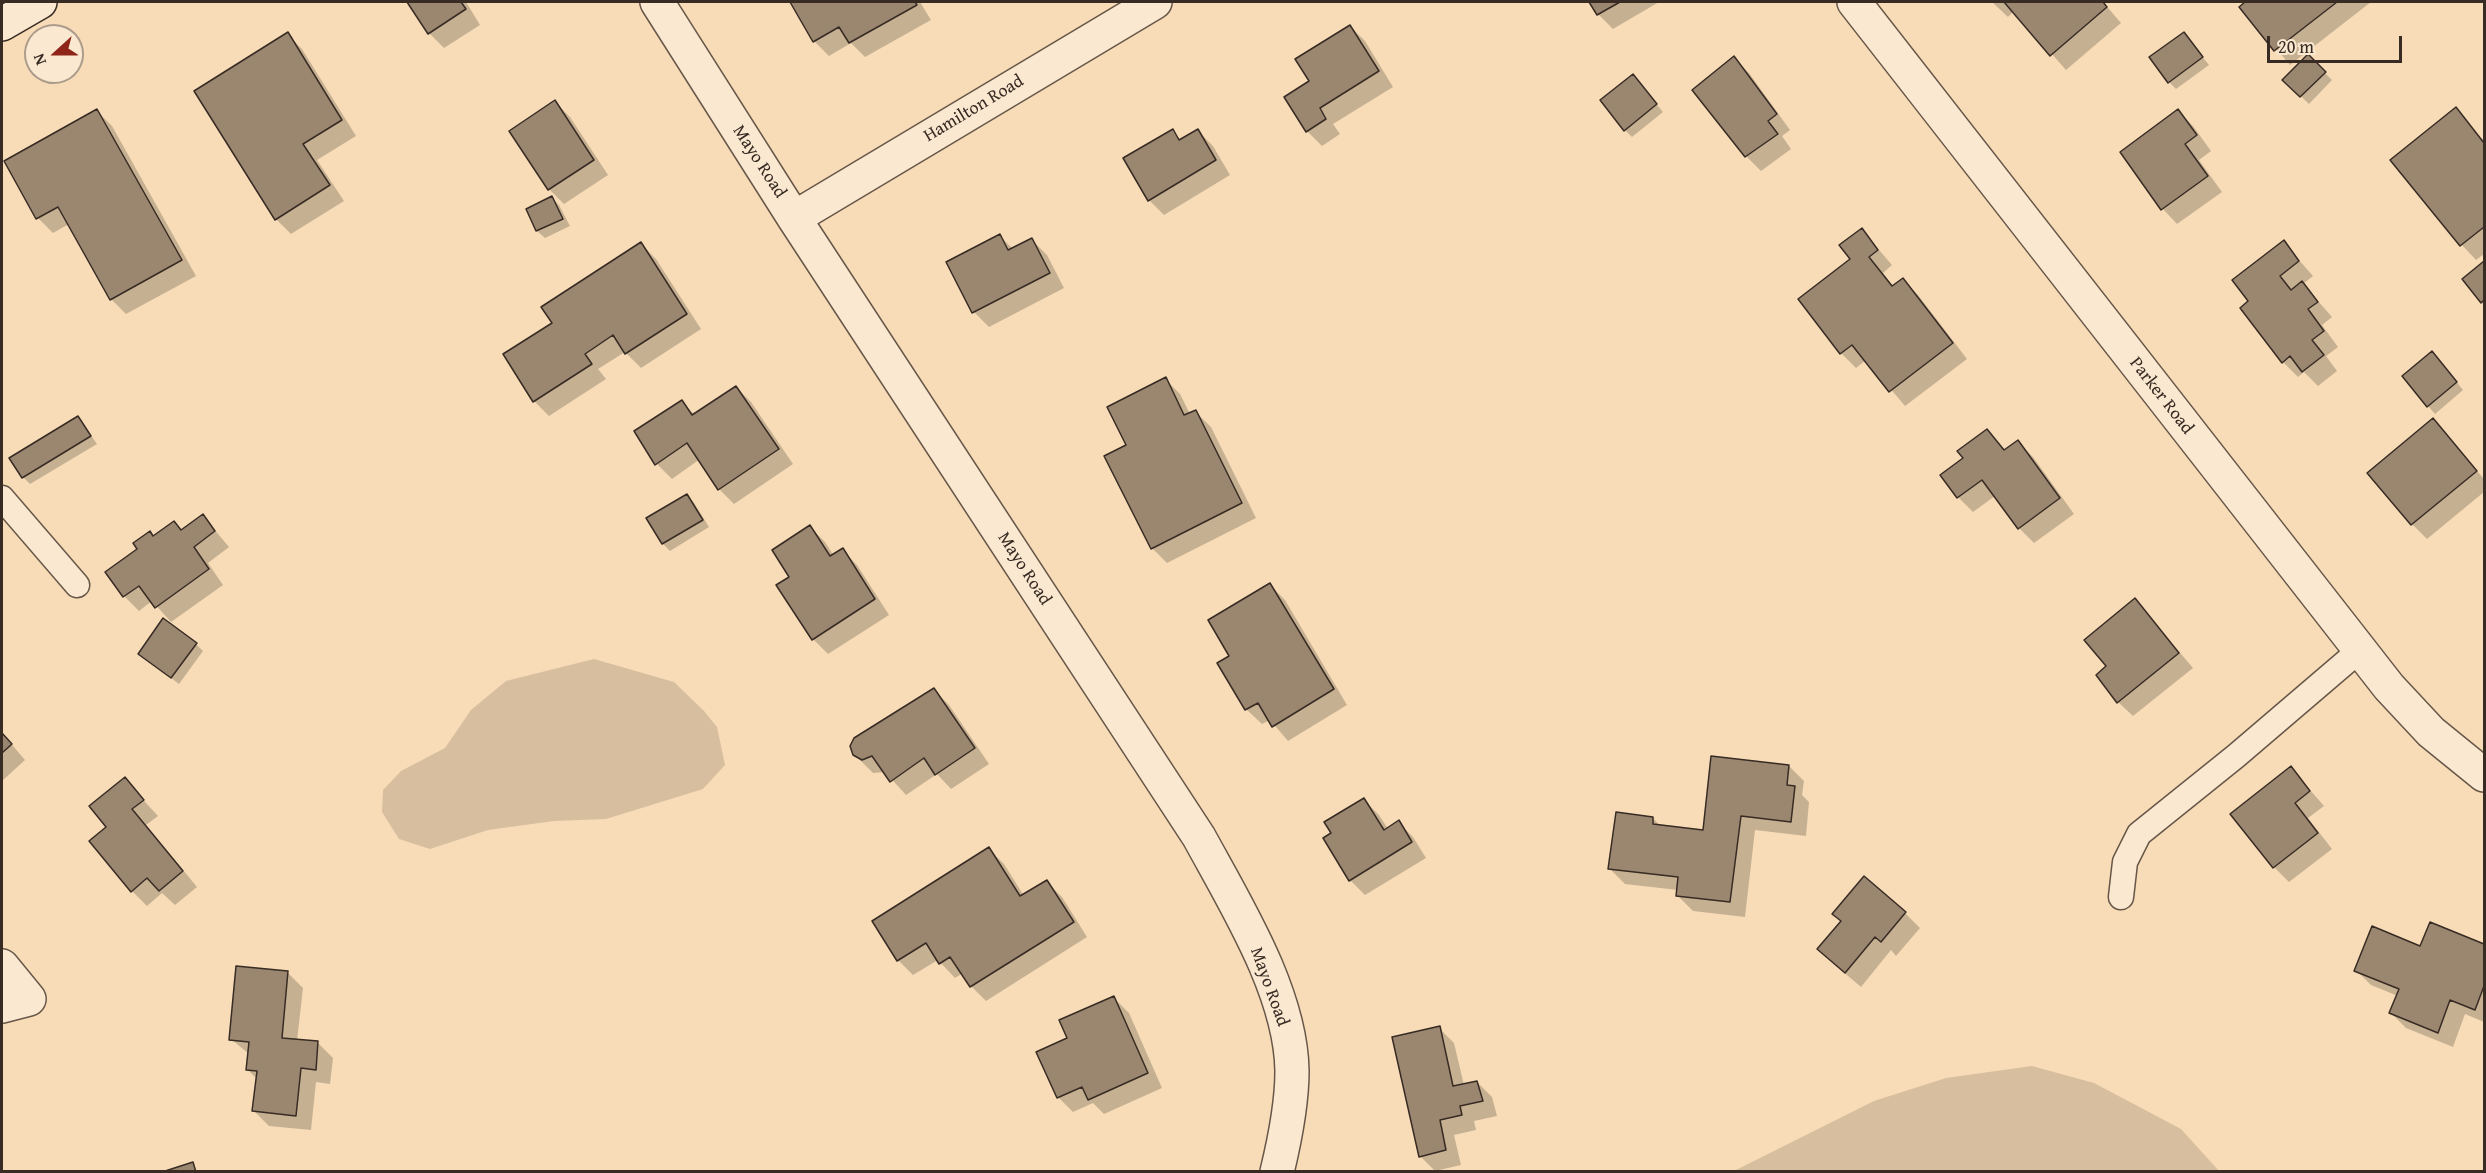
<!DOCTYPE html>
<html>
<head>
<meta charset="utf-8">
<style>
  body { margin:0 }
  #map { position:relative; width:2486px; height:1173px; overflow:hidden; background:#f8dcb7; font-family:"Gentium Book Plus",serif }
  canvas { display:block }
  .frame { position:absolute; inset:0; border:3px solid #372b24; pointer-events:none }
  .north { position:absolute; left:24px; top:24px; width:60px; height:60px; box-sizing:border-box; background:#fae8d0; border:2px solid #ac9c8b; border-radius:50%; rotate:249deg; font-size:16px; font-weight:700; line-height:24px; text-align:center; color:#372b24 }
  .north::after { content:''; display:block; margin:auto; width:21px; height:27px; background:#8f2418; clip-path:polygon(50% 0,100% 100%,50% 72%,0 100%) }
  .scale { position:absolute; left:2267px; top:36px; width:135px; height:27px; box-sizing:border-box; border:3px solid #372b24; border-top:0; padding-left:8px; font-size:18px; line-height:21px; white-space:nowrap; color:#372b24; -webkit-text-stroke:4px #fae8d0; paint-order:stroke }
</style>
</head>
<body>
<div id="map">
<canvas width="2486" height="1173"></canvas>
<div class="frame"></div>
<div class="north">N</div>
<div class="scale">20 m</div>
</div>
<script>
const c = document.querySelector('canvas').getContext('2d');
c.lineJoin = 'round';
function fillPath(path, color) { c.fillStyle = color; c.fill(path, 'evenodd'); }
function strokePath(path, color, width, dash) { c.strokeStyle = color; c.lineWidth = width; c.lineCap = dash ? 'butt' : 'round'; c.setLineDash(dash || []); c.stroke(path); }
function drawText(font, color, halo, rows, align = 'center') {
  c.font = font + ' "Gentium Book Plus",serif'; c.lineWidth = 6; c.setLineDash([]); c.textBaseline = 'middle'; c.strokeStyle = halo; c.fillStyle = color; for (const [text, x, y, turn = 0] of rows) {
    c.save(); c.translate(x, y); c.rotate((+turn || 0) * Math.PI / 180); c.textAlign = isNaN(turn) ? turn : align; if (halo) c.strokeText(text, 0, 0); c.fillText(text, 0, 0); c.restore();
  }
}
const green = new Path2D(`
  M 594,659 L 674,682 L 704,711 L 717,727 L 725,765 L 703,789 L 606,819 L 554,821 L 488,830 L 430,849 L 399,839 L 382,812 L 383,790 L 401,771 L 445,748 L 471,710 L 506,681 Z
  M 2032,1066 L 2094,1083 L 2181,1129 L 2219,1171 L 1734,1171 L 1874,1101 L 1946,1078 Z`);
const shadow = new Path2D(`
  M 409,2 L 466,2 L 480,25 L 444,48 L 429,33 Z
  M 792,2 L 920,2 L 931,20 L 865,57 L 851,43 L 829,56 L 814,41 Z
  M 1591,2 L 1659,2 L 1613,29 L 1598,14 Z
  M 1992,2 L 2103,2 L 2121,23 L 2066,70 L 2014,11 L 2008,17 Z
  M 2248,2 L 2371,2 L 2290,65 L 2241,7 Z
  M 1350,26 L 1365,41 L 1393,87 L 1333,124 L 1340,134 L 1322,146 L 1307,131 L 1311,81 Z
  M 287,34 L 302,49 L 356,136 L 317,160 L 344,201 L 291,234 L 276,219 Z
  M 2184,34 L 2209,65 L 2176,89 L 2169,82 Z
  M 2308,56 L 2332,80 L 2309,104 L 2284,80 Z
  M 1734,58 L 1749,73 L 1790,130 L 1782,136 L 1791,149 L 1761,171 L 1746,156 L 1694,90 Z
  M 1633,76 L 1663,112 L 1632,137 L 1625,130 Z
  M 555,102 L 570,117 L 608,175 L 564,204 L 549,189 Z
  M 2456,109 L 2484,141 L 2484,254 L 2476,260 L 2462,245 L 2392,160 Z
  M 97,111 L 112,126 L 196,276 L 126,314 L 111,299 L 69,224 L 53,233 L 38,218 Z
  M 2178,111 L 2193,126 L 2211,151 L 2199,160 L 2222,192 L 2177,224 L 2163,209 L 2122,152 Z
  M 1172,131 L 1181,140 L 1198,131 L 1213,146 L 1230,175 L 1164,215 L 1149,200 Z
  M 552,198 L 559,205 L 570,226 L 545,238 L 537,231 L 528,209 Z
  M 1862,230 L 1892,265 L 1883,273 L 1894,287 L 1903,280 L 1918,295 L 1967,359 L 1905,406 L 1866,360 L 1856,368 L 1841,353 L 1852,259 Z
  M 1000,236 L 1013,249 L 1032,240 L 1047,255 L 1064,288 L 989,327 L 974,312 L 948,263 Z
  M 2283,242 L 2313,276 L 2303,284 L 2332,317 L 2322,325 L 2338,347 L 2326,356 L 2337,371 L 2318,386 L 2304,372 L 2298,377 L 2283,362 L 2250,301 Z
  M 641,244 L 656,259 L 701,329 L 641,368 L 625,352 L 598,369 L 606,379 L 549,416 L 534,401 L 554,323 Z
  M 2484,263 L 2484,305 L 2464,279 Z
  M 2439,360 L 2463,390 L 2435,414 L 2428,406 Z
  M 1165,379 L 1180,394 L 1190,414 L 1196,412 L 1211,427 L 1256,518 L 1167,563 L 1152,548 L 1128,445 Z
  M 736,387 L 751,402 L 793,464 L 734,504 L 719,489 L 700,459 L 672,479 L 657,464 L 682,402 L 695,415 Z
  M 78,417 L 97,444 L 30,484 L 23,477 Z
  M 2433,421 L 2484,479 L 2484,492 L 2427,539 L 2412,524 Z
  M 1987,431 L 2006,451 L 2018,442 L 2033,457 L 2074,514 L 2034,543 L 2019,528 L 1995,496 L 1973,512 L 1958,497 L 1965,459 Z
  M 687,495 L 694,503 L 709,527 L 670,551 L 663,544 L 648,518 Z
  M 203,516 L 229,547 L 208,563 L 223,585 L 171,622 L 152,601 L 139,611 L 124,596 L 154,537 L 182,531 Z
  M 810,527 L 825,542 L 834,556 L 842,550 L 857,565 L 889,615 L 828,654 L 813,639 L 791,577 Z
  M 1270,585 L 1285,600 L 1347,705 L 1288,741 L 1270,720 L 1262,724 L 1247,710 L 1220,663 L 1231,656 Z
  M 2135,600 L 2193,668 L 2133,716 L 2118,702 L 2108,667 Z
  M 196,644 L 203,651 L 179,684 L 140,654 Z
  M 934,690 L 949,705 L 989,764 L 951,789 L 937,774 L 906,795 L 885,772 L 873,773 L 858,758 L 852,746 Z
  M 2,733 L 25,760 L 2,781 Z
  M 1789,766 L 1804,781 L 1802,795 L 1809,802 L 1806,836 L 1755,830 L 1745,917 L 1693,911 L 1678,896 L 1678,890 L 1625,884 L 1610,869 L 1653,818 L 1661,827 L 1704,832 Z
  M 2291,768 L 2324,806 L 2308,818 L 2332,849 L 2289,882 L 2274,867 Z
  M 124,779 L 158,816 L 146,825 L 197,887 L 175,905 L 162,893 L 147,906 L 132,891 L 108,827 Z
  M 1364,800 L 1379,815 L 1388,829 L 1398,822 L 1413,837 L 1426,858 L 1365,895 L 1350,880 Z
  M 989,849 L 1004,864 L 1024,896 L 1047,882 L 1062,897 L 1087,937 L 986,1001 L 971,986 L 963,973 L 955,978 L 938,960 L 913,975 L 898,960 Z
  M 1905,913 L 1920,928 L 1896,956 L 1891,950 L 1861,987 L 1834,964 L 1842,922 Z
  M 2431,924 L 2484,946 L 2484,1022 L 2465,1014 L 2453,1047 L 2406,1028 L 2391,1013 L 2398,996 L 2371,985 L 2356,970 L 2421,948 Z
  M 288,973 L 303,988 L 297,1041 L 318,1043 L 333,1058 L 330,1084 L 316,1082 L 311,1130 L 269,1126 L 254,1111 L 257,1079 L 248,1070 L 249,1054 L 231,1039 Z
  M 1114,998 L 1129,1013 L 1162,1088 L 1104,1114 L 1093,1103 L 1073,1112 L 1058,1097 L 1069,1038 Z
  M 1439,1028 L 1454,1043 L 1464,1085 L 1477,1082 L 1492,1097 L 1497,1116 L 1474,1121 L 1476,1130 L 1454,1135 L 1461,1165 L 1435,1171 L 1420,1156 Z`);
const building = new Path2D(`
  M 407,2 L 461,2 L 466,9 L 428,34 Z
  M 790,2 L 915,2 L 917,5 L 849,43 L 839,27 L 813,42 Z
  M 1589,2 L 1620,2 L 1597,15 Z
  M 2004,2 L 2103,2 L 2107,7 L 2050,56 Z
  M 2245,2 L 2337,2 L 2274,51 L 2239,7 Z
  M 1350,25 L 1379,71 L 1320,108 L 1326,119 L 1306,132 L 1284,97 L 1309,81 L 1295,59 Z
  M 288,32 L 342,120 L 303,144 L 330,185 L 275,220 L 194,91 Z
  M 2184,32 L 2203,57 L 2168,83 L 2149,57 Z
  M 2308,54 L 2326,72 L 2300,97 L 2282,80 Z
  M 1734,56 L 1777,114 L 1768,121 L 1778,134 L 1745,157 L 1692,90 Z
  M 1633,74 L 1657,104 L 1624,131 L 1600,100 Z
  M 555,100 L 594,160 L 548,190 L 509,131 Z
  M 2456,107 L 2484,143 L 2484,227 L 2460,246 L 2390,160 Z
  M 97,109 L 182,260 L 110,300 L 58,207 L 36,219 L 4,161 Z
  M 2178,109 L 2197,135 L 2185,144 L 2208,176 L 2161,210 L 2120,152 Z
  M 1173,129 L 1179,140 L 1198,129 L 1216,160 L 1148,201 L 1123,158 Z
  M 552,196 L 563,219 L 536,231 L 526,209 Z
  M 1862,228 L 1878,250 L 1869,257 L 1892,286 L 1903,278 L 1953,343 L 1889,392 L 1852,345 L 1840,354 L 1798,299 L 1850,259 L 1839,245 Z
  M 1000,234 L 1008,250 L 1032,238 L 1050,273 L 972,313 L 946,262 Z
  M 2284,240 L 2299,261 L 2280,276 L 2291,290 L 2302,281 L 2318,302 L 2308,309 L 2324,331 L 2312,340 L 2324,355 L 2302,372 L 2290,356 L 2282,363 L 2240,308 L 2248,301 L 2232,280 Z
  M 641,242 L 687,314 L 625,354 L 613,335 L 585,354 L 592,364 L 533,402 L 503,354 L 552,323 L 541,307 Z
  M 2484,261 L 2484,300 L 2481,303 L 2462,279 Z
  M 2432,351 L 2457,382 L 2427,407 L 2402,376 Z
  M 1166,377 L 1184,415 L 1196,410 L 1242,503 L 1151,549 L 1104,456 L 1126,445 L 1107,407 Z
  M 736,386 L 779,449 L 718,490 L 687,443 L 655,465 L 634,431 L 682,400 L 692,415 Z
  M 78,416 L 91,436 L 22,478 L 9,458 Z
  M 2433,418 L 2477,471 L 2411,525 L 2367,473 Z
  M 1987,429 L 2004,450 L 2018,440 L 2060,498 L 2018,529 L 1982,480 L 1957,498 L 1940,475 L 1963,458 L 1957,451 Z
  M 687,494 L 703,520 L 662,544 L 646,518 Z
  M 203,514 L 215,531 L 194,547 L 209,569 L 155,608 L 139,586 L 123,597 L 105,572 L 137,549 L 133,543 L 150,531 L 153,536 L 174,521 L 181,530 Z
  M 810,525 L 830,556 L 843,548 L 875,599 L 812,640 L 776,585 L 789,577 L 772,550 Z
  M 1270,583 L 1334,689 L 1272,727 L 1258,703 L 1245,710 L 1217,663 L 1229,656 L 1208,620 Z
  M 2135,598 L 2179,653 L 2117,703 L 2096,675 L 2106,666 L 2084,640 Z
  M 163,618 L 197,643 L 171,678 L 138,654 Z
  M 934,688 L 975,748 L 935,775 L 924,758 L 890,782 L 872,756 L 862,760 L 853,755 L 850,746 L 854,738 Z
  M 2,733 L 12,744 L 2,753 Z
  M 1711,756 L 1789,765 L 1787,785 L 1795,786 L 1791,822 L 1741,816 L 1730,902 L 1676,896 L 1678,877 L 1608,869 L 1616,812 L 1653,817 L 1653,824 L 1703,830 Z
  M 2291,766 L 2310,791 L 2295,803 L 2318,833 L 2273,868 L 2230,814 Z
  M 125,777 L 144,800 L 132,809 L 183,871 L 159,891 L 147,878 L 131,892 L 89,841 L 106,827 L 89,806 Z
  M 1364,798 L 1384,830 L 1399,820 L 1412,842 L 1349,881 L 1323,838 L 1331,833 L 1324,822 Z
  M 989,847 L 1020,896 L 1047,880 L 1074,922 L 970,987 L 950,957 L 939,964 L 926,943 L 897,961 L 872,921 Z
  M 1864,876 L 1906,912 L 1881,942 L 1875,937 L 1845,973 L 1817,949 L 1841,921 L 1832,914 Z
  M 2430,922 L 2484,944 L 2484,986 L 2475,1010 L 2450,1000 L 2438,1033 L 2389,1013 L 2399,989 L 2354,971 L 2372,926 L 2420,946 Z
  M 236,966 L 288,971 L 282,1038 L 318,1041 L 316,1070 L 301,1068 L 296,1116 L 252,1111 L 257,1071 L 246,1070 L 249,1042 L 229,1040 Z
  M 1114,996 L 1148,1073 L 1088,1100 L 1082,1087 L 1057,1098 L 1036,1052 L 1067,1038 L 1059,1020 Z
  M 1440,1026 L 1453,1086 L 1477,1081 L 1483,1101 L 1460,1106 L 1462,1115 L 1440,1120 L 1446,1150 L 1419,1157 L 1392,1037 Z
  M 193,1162 L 196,1172 L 162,1172 Z`);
const service = new Path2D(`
  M 2,498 L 77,585
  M 2121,897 L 2125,862 L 2139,834 L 2236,756 L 2360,650`);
const minor = new Path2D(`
  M 657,2 L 794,218 L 1199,837 C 1236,905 1291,993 1292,1071 C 1292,1105 1285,1139 1277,1172
  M 1854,2 L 2389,687 L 2431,732 L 2484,775
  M 794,218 L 1155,2
  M 2,966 L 29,999 L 2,1006`);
const secondary = new Path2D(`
  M 2,24 L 40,2`);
const streetNames = [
  ["Hamilton Road",974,109,-31],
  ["Mayo Road",759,162,57],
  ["Parker Road",2161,396,52],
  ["Mayo Road",1024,569,57],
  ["Mayo Road",1269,987,70]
];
fillPath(green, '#d7be9e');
fillPath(shadow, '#0003');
fillPath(building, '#9b8770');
strokePath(building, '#372b24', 1.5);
strokePath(service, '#675749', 27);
strokePath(minor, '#675749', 36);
strokePath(secondary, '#372b24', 36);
strokePath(service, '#fae8d0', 24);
strokePath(minor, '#fae8d0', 33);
strokePath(secondary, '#fae8d0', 33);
drawText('18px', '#372b24', '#fae8d0', streetNames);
</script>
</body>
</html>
